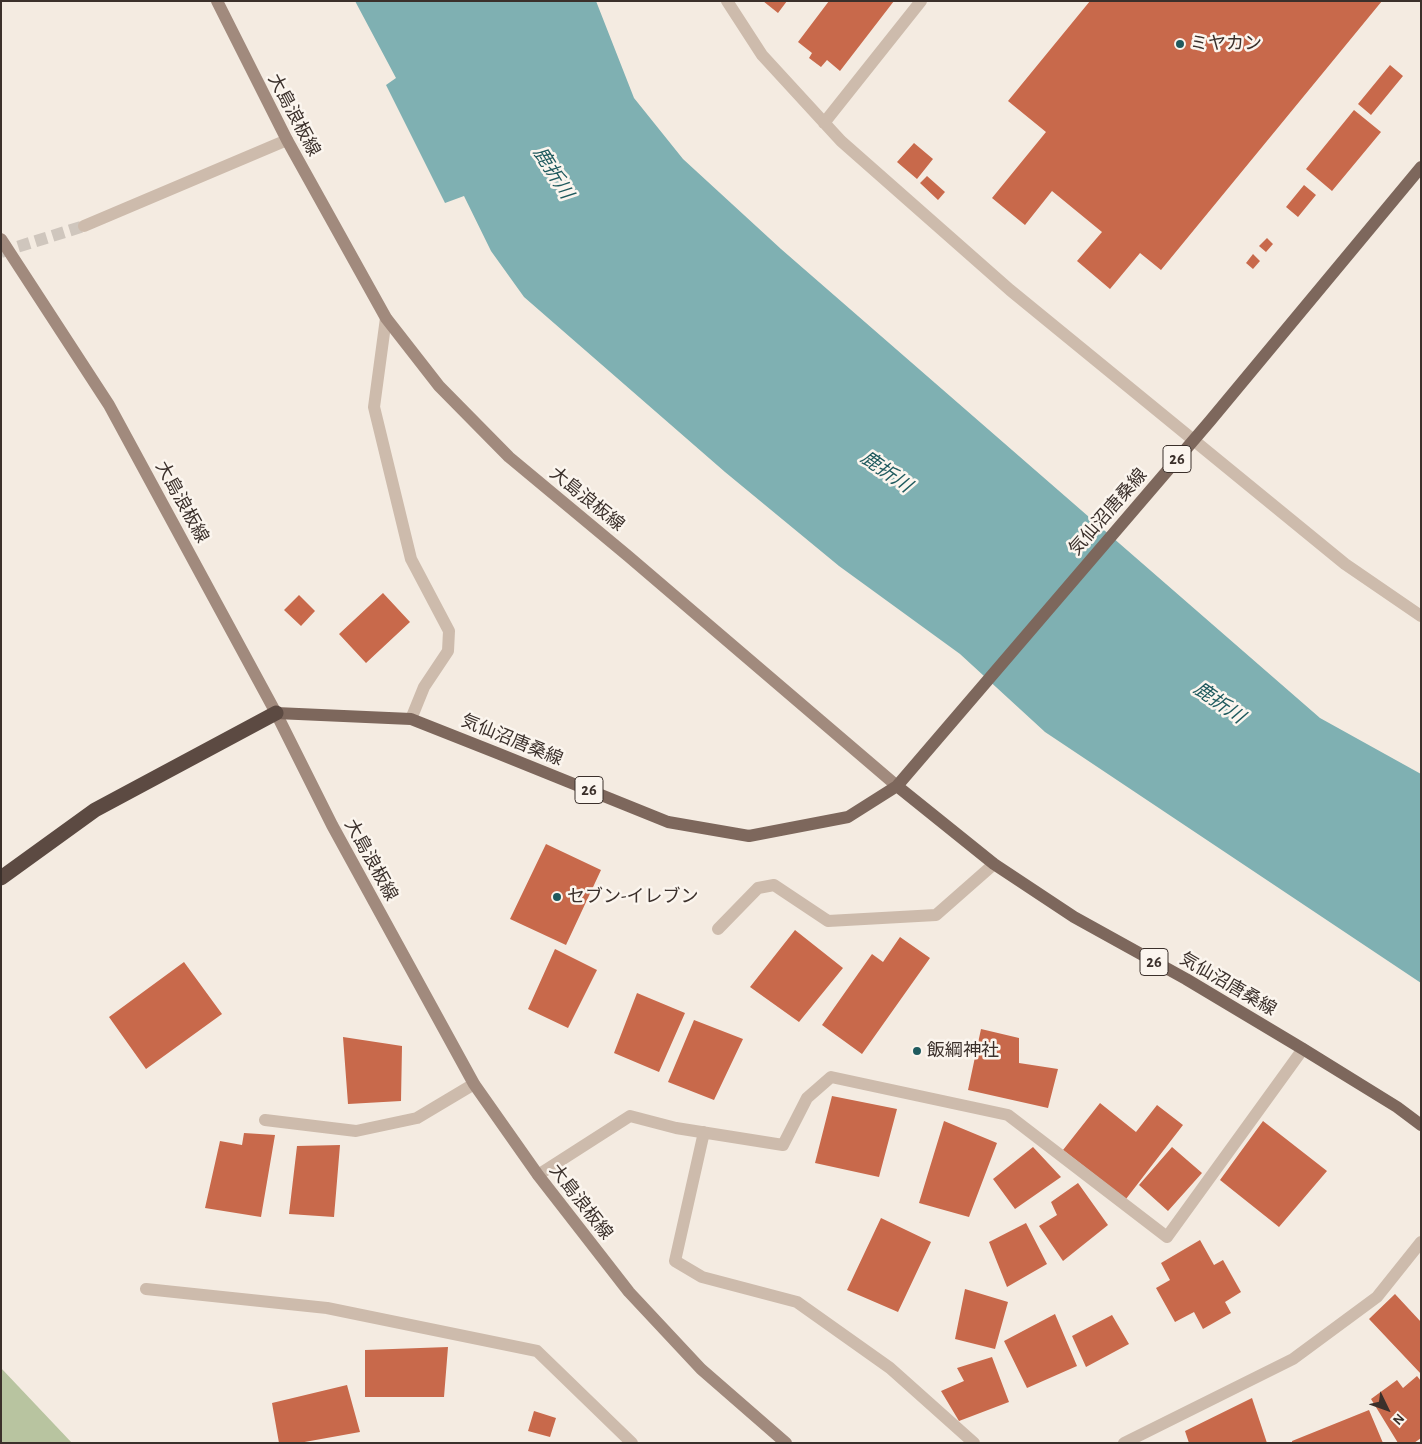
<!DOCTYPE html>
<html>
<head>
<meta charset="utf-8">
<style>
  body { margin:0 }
  #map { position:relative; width:1422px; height:1444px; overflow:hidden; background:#f4ebe1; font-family:"Alegreya Sans",sans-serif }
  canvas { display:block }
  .frame { position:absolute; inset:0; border:2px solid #3b302b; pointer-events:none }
  .north { position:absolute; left:1362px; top:1384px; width:50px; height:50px; -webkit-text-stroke:4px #fbf5ee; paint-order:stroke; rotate:132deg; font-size:14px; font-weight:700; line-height:20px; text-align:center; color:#3b302b }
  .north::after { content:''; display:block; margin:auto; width:18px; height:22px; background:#3b302b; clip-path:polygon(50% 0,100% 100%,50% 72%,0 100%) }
</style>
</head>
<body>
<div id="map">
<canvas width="1422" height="1444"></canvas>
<div class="frame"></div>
<div class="north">N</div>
</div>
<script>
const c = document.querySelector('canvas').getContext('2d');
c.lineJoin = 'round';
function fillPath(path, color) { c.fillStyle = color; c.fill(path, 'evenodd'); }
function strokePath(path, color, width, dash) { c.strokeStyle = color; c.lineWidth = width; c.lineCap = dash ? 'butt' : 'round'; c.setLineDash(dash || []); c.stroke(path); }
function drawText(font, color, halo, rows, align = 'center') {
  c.font = font + ' "Alegreya Sans","Noto Sans JP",sans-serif'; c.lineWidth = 5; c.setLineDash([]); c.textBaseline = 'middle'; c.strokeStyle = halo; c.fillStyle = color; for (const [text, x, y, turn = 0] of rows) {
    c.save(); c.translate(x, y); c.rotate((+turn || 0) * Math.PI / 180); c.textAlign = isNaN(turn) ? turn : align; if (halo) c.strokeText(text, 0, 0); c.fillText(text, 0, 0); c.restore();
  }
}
const green = new Path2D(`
  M 1,1368 L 72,1443 L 1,1443 Z`);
const water = new Path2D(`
  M 355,1 L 596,1 L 634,98 L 683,159 L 781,249 L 1320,718 L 1421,774 L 1421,983 L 1045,732 L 960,654 L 839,566 L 725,472 L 524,297 L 491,251 L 464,196 L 445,203 L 386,85 L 396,78 Z`);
const building = new Path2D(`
  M 763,1 L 787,1 L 778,13 Z
  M 829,1 L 894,1 L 840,71 L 827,60 L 821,67 L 809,58 L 812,53 L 798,42 Z
  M 1090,1 L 1382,1 L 1161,270 L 1140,253 L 1110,289 L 1077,261 L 1102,232 L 1052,191 L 1025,225 L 992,198 L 1046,132 L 1008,101 Z
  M 1390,65 L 1403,76 L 1371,115 L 1358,104 Z
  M 1354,110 L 1381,132 L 1332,191 L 1306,169 Z
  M 914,143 L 933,159 L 917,179 L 897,162 Z
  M 927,176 L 945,192 L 938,200 L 920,183 Z
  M 1304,185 L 1316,195 L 1298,217 L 1286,207 Z
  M 1267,238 L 1273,244 L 1266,252 L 1259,246 Z
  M 1253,254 L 1260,261 L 1253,269 L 1246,263 Z
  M 383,593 L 410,622 L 366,663 L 339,634 Z
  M 299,595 L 315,611 L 301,626 L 284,610 Z
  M 546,844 L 601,870 L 566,945 L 510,919 Z
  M 795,930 L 843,968 L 799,1022 L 750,987 Z
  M 900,937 L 930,958 L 862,1054 L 822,1025 L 872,954 L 883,962 Z
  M 555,949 L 597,970 L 568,1028 L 528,1009 Z
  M 184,962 L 222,1014 L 146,1069 L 109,1017 Z
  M 637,993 L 685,1013 L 659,1072 L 614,1053 Z
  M 694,1020 L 743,1039 L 714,1100 L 668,1082 Z
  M 981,1029 L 1019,1038 L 1019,1063 L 1058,1069 L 1048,1108 L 968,1090 Z
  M 343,1037 L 402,1046 L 401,1101 L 348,1104 Z
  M 832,1096 L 897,1109 L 879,1177 L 815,1163 Z
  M 1100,1103 L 1136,1132 L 1157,1105 L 1183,1125 L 1126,1199 L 1063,1150 Z
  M 944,1121 L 997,1143 L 969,1217 L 919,1203 Z
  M 1263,1121 L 1327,1171 L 1279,1227 L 1220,1180 Z
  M 244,1133 L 275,1135 L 261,1217 L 205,1208 L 220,1141 L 242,1145 Z
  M 340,1145 L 334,1217 L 289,1214 L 297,1146 Z
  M 1033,1147 L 1061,1177 L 1015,1209 L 993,1179 Z
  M 1172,1147 L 1202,1173 L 1168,1211 L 1139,1185 Z
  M 1078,1183 L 1108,1225 L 1063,1261 L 1039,1226 L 1057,1215 L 1051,1202 Z
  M 881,1218 L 931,1242 L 898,1312 L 847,1290 Z
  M 1026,1223 L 1047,1264 L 1007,1287 L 989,1242 Z
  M 1200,1240 L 1214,1265 L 1223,1260 L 1241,1292 L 1225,1302 L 1231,1313 L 1203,1329 L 1194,1312 L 1175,1322 L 1156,1288 L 1170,1280 L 1161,1263 Z
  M 965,1289 L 1008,1302 L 995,1349 L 955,1339 Z
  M 1395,1294 L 1421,1322 L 1421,1374 L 1369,1319 Z
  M 1055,1314 L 1077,1366 L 1027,1388 L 1004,1341 Z
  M 1112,1315 L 1129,1344 L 1086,1367 L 1072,1336 Z
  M 448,1347 L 444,1397 L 365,1397 L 365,1350 Z
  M 992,1357 L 1009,1402 L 959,1421 L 941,1391 L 964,1381 L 957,1368 Z
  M 1417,1376 L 1421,1381 L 1421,1438 L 1414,1443 L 1398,1443 L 1371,1399 L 1397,1380 L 1403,1388 Z
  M 347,1385 L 360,1432 L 299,1443 L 279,1443 L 272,1403 Z
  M 1252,1398 L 1267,1443 L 1189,1443 L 1185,1431 Z
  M 1369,1410 L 1383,1443 L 1292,1443 L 1292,1441 Z
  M 534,1411 L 556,1418 L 550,1437 L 528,1431 Z`);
const minorTunnel = new Path2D(`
  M 1,252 L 84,226`);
const minor = new Path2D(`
  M 727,1 L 762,55 L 841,141 L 1010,290 L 1345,564 L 1421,616
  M 824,123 L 921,1
  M 84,226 L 287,140
  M 386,318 L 374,407 L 411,559 L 449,631 L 448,651 L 424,687 L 411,719
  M 718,929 L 758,888 L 774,885 L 828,921 L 936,915 L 994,864
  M 265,1120 L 356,1131 L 417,1118 L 474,1084
  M 704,1132 L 675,1261 L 702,1277 L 797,1302 L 890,1368 L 974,1443
  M 538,1175 L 630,1116 L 676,1128 L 783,1145 L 807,1098 L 831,1077 L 1008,1115 L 1167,1237 L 1303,1049
  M 146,1289 L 327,1308 L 537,1351 L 632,1443
  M 1124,1443 L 1293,1359 L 1377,1297 L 1421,1242`);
const secondary = new Path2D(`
  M 217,1 L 287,140 L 386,318 L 439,386 L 509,457 L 628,556 L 897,786
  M 1,239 L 109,405 L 276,713 L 332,825 L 474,1084 L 538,1175 L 629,1292 L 701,1369 L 786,1443`);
const primary = new Path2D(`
  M 276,713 L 411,719 L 497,753 L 668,822 L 749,836 L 848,817 L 897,786 L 1210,421 L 1421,167
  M 897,786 L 994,864 L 1074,917 L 1186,979 L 1303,1049 L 1397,1107 L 1421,1125`);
const motorway = new Path2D(`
  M 1,878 L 95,810 L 276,713`);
const markers = [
  [1180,44,5,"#1f5a5e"],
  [557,897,5,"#1f5a5e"],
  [917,1051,5,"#1f5a5e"]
];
const shields = [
  [1177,459,28],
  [589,790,28],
  [1154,962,28]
];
const shieldNames = [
  ["26",1177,459],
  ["26",589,790],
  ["26",1154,962]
];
const poiNames = [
  ["ミヤカン",1190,44],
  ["セブン-イレブン",567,897],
  ["飯綱神社",927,1051]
];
const streetNames = [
  ["大島浪板線",294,115,62],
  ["大島浪板線",587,499,39],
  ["大島浪板線",182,502,61],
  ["気仙沼唐桑線",1108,512,-49],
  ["気仙沼唐桑線",512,740,22],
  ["大島浪板線",371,860,61],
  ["気仙沼唐桑線",1228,984,30],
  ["大島浪板線",581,1202,52]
];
const waterNames = [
  ["鹿折川",553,173,58],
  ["鹿折川",886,472,35],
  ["鹿折川",1219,703,35]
];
fillPath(green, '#b8c4a0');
fillPath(water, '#7fb0b2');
fillPath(building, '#c8694b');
strokePath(minorTunnel, '#cfc6bd', 12, [12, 6]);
strokePath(minor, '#cdbbac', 12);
strokePath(secondary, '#a18a7d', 12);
strokePath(primary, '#7d675c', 12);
strokePath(motorway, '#5c4a42', 15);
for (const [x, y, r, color] of markers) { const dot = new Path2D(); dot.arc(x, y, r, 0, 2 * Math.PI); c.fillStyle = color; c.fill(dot); strokePath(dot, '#fbf5ee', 2); }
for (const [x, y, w] of shields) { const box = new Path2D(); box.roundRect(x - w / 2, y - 13.5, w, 27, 4); c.fillStyle = '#fbf5ee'; c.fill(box); strokePath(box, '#3b302b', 1); }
drawText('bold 16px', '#3b302b', null, shieldNames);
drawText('18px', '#3b302b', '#fbf5ee', poiNames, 'left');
drawText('18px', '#3b302b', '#fbf5ee', streetNames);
drawText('italic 19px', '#1f5a5e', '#fbf5ee', waterNames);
</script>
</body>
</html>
